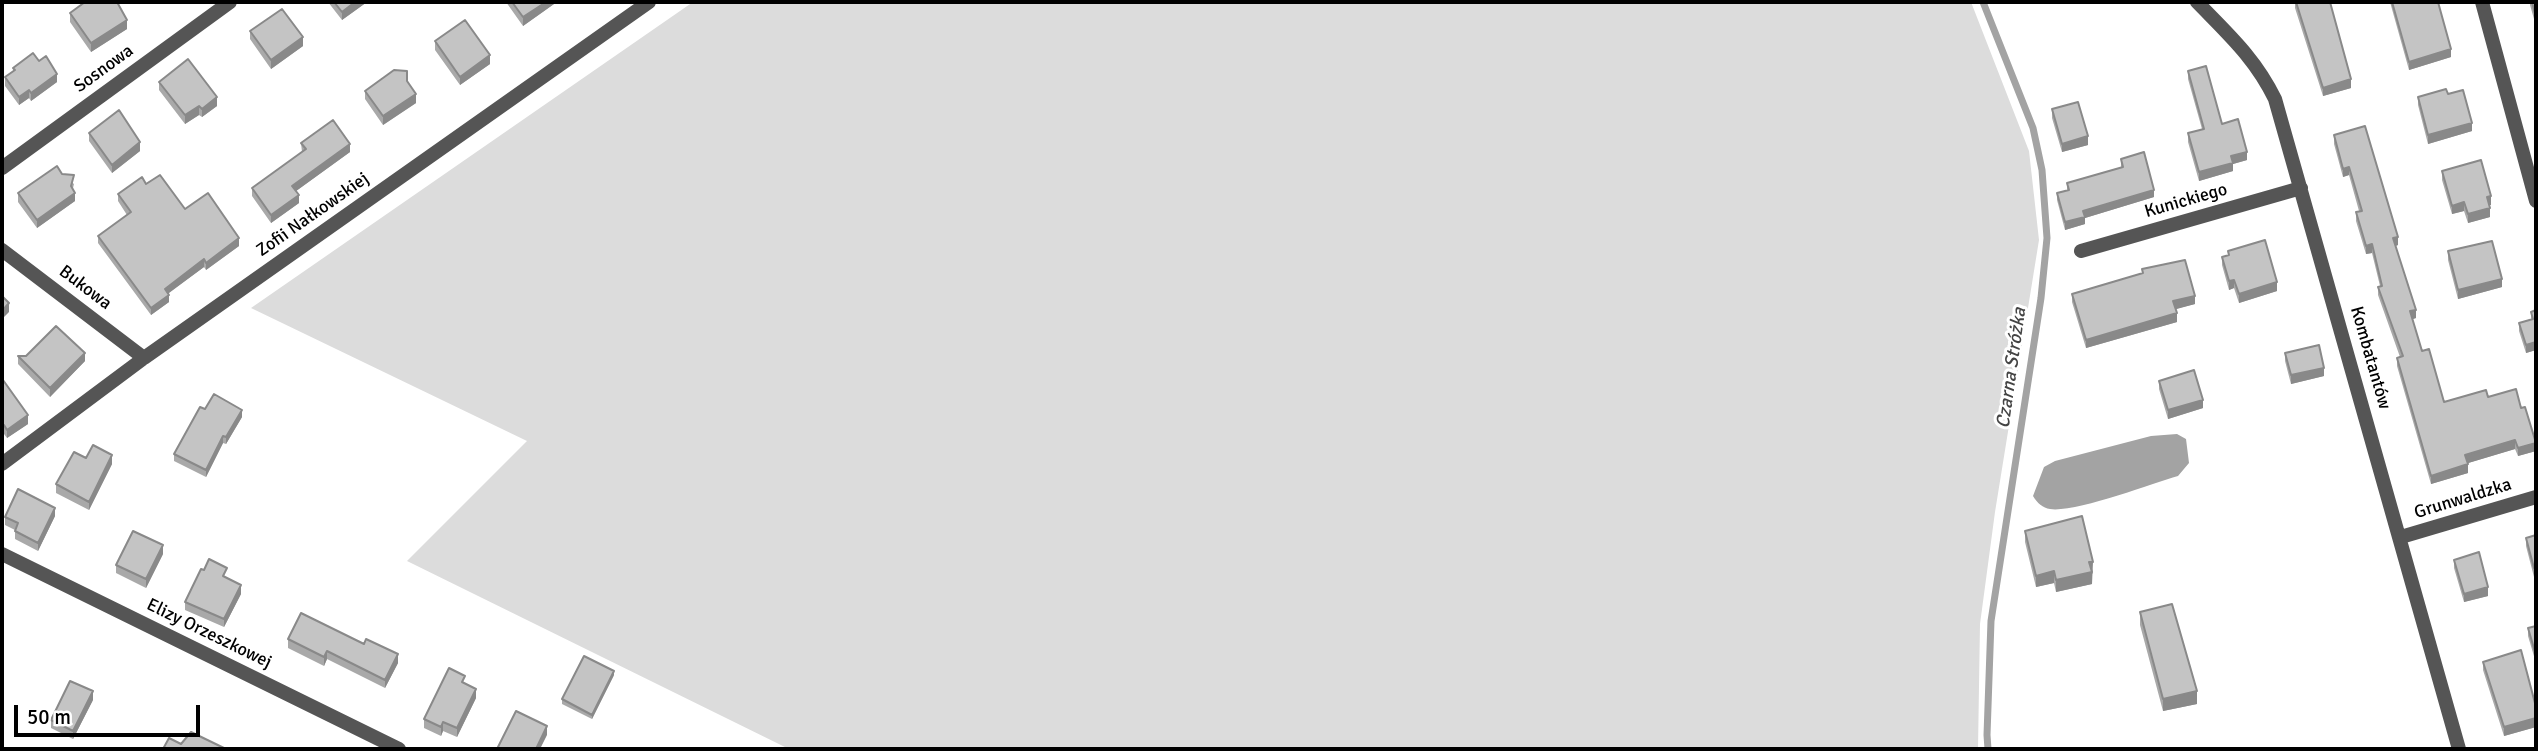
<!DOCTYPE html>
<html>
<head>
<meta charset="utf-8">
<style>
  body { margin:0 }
  #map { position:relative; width:2538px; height:751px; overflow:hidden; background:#fff; font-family:Signika,sans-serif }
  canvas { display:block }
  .frame { position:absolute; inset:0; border:4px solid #000; pointer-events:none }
  .scale { position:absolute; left:14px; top:705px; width:186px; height:32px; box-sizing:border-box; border:4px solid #000; border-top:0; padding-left:9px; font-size:21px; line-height:24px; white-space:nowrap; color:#000; -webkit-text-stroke:5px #fff; paint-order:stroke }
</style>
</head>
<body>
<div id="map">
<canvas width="2538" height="751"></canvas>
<div class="frame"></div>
<div class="scale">50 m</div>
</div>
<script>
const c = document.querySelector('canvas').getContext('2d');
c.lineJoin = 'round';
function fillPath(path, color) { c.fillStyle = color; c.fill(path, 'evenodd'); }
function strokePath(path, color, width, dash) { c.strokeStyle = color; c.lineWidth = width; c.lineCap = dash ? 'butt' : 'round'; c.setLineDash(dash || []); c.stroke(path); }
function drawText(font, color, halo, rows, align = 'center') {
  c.font = font + ' Signika,sans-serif'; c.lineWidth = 6; c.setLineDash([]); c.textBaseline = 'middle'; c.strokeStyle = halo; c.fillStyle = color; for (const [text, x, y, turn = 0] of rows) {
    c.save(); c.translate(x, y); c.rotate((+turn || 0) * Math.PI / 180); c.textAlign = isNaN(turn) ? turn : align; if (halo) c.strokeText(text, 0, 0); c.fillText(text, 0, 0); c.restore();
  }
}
const green = new Path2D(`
  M 693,2 L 1971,2 L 2029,151 L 2039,240 L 1995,512 L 1980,624 L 1978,749 L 789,749 L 407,561 L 527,441 L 251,308 Z`);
const water = new Path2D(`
  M 2177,434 L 2186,439 L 2189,463 L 2178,476 C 2151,484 2074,513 2050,509 C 2043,508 2037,503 2033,496 L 2044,467 L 2055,461 L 2151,436 Z`);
const stream = new Path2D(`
  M 1983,2 L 2033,128 L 2042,170 L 2047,238 L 2041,298 L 1991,621 L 1987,735 L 1988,749`);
const minor = new Path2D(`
  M 2197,2 C 2228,34 2255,58 2275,99 L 2459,749
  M 2482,2 L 2536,201
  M 2,168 L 230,2
  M 2,250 L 144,358
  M 2081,251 L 2301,188
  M 2,464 L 144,358 L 649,2
  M 2401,537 L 2536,497
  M 2,554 L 399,749`);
const wall = new Path2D(`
  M 328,2 L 367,2 L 342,20 Z
  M 506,2 L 554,2 L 554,4 L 523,26 Z
  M 2295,2 L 2330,2 L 2351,88 L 2323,96 L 2295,8 Z
  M 2390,2 L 2438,2 L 2451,57 L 2409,70 Z
  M 2530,2 L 2536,2 L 2536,26 L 2530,5 Z
  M 70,13 L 127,29 L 91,52 L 70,22 Z
  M 250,31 L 303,46 L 271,69 L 250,39 Z
  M 435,41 L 490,64 L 460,85 L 435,50 Z
  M 39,61 L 57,82 L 31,101 L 29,98 L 19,105 L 5,86 L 5,77 L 13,71 L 13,68 Z
  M 2188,71 L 2247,160 L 2233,164 L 2233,171 L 2199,181 L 2188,142 L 2188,133 L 2202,129 L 2188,79 Z
  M 407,81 L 416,103 L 383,125 L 365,99 L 365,91 Z
  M 159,82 L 217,106 L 202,117 L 199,115 L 185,124 L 159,90 Z
  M 2448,94 L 2472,131 L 2428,144 L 2418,105 L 2418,97 Z
  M 2052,109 L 2088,145 L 2062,152 L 2052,118 Z
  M 89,133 L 140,151 L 112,173 L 89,141 Z
  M 2334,135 L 2398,245 L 2395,246 L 2416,318 L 2412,319 L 2422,351 L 2444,402 L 2488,397 L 2536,451 L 2518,456 L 2515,449 L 2468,463 L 2468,473 L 2431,484 L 2397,366 L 2397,358 L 2400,357 L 2378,295 L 2378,287 L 2380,286 L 2372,253 L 2366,254 L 2356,221 L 2356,212 L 2359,211 L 2349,175 L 2343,177 L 2334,144 Z
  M 301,143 L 350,152 L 296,191 L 299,203 L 271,223 L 252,196 L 252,188 L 302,152 Z
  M 2121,159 L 2154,197 L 2085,218 L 2085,224 L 2065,230 L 2057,200 L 2057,193 L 2067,190 L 2067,183 L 2121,168 Z
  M 2442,171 L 2491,205 L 2489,205 L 2490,217 L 2468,223 L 2464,211 L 2452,214 L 2442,180 Z
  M 62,174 L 74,184 L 73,188 L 75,201 L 37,228 L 18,202 L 18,193 Z
  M 146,184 L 239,246 L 206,270 L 204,267 L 168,293 L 169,302 L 151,315 L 98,243 L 98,236 L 127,215 L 118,201 L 118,194 Z
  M 2228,251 L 2277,291 L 2239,303 L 2234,288 L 2229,290 L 2222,265 L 2222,257 L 2228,255 Z
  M 2448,251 L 2502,287 L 2458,299 L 2448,260 Z
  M 2142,269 L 2195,304 L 2175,309 L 2177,322 L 2086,348 L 2072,302 L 2072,294 L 2142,273 Z
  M 2536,310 L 2536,350 L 2526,353 L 2519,331 L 2519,323 L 2531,319 L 2531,312 Z
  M 2285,353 L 2324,376 L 2291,384 L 2285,361 Z
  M 18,356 L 85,361 L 50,397 L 18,364 Z
  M 2,381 L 28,424 L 7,438 L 4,434 L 2,435 Z
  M 2159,381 L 2203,408 L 2168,419 L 2159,389 Z
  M 205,409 L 242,417 L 226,444 L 223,443 L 206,477 L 174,461 L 174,454 Z
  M 86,458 L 112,464 L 89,510 L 56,493 L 56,484 Z
  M 55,516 L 38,551 L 15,539 L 15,530 L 5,525 L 5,517 Z
  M 2025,531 L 2093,573 L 2092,574 L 2092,584 L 2056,592 L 2054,583 L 2036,587 L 2025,542 Z
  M 2536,535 L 2534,577 L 2526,546 L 2526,538 Z
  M 163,554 L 146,588 L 116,573 L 116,565 Z
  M 2454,560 L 2488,596 L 2464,602 L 2454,568 Z
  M 227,577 L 226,578 L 241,594 L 224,627 L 185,610 L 185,602 Z
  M 2140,612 L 2197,704 L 2163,711 L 2140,625 Z
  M 2536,626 L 2536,663 L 2528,636 L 2528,628 Z
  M 288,639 L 398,663 L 385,688 L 327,659 L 324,666 L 288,648 Z
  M 2483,662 L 2536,707 L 2536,727 L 2504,736 L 2483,670 Z
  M 614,675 L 592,719 L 562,704 L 562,699 Z
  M 465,684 L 476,698 L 457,737 L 443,731 L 441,736 L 424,728 L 424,719 Z
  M 93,700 L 73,739 L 51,728 L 51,720 Z`);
const shadedWall = new Path2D(`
  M 355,2 L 367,2 L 342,20 L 342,12 Z
  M 546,2 L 554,2 L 554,4 L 523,26 L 523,17 Z
  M 127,20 L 127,29 L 91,52 L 91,43 Z
  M 303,37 L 303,46 L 271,69 L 271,60 Z
  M 2451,49 L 2451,57 L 2409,70 L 2409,62 Z
  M 490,55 L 490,64 L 460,85 L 460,77 Z
  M 57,74 L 57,82 L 31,101 L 31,93 Z
  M 2351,79 L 2351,88 L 2323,96 L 2323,88 Z
  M 29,90 L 29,98 L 19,105 L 19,97 Z
  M 416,94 L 416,103 L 383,125 L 383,116 Z
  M 217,97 L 217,106 L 202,117 L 202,109 Z
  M 199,106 L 199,115 L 185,124 L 185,115 Z
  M 2472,123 L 2472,131 L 2428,144 L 2428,135 Z
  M 2088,136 L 2088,145 L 2062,152 L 2062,144 Z
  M 140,142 L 140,151 L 112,173 L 112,165 Z
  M 350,144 L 350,152 L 292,194 L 292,186 Z
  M 2247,152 L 2247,160 L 2233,164 L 2233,171 L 2199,181 L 2199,172 L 2231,156 Z
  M 2349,167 L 2349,175 L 2343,177 L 2343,169 Z
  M 2154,190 L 2154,197 L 2085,218 L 2085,224 L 2065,230 L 2065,222 L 2083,211 Z
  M 75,193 L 75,201 L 37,228 L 37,220 Z
  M 299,195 L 299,203 L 271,223 L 271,215 Z
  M 2491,196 L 2491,205 L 2487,205 L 2487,197 Z
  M 2464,202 L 2464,211 L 2452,214 L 2452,206 Z
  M 2490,208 L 2490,217 L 2468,223 L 2468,214 Z
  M 2398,237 L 2398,245 L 2393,247 L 2393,238 Z
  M 239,238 L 239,246 L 206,270 L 206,263 Z
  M 2372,244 L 2372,253 L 2366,254 L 2366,246 Z
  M 204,259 L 204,267 L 165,296 L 165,289 Z
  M 2502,279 L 2502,287 L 2458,299 L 2458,290 Z
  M 2234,280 L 2234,288 L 2229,290 L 2229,281 Z
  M 2277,282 L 2277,291 L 2239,303 L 2239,294 Z
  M 169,295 L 169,302 L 151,315 L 151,308 Z
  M 2195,296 L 2195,304 L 2173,310 L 2173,301 Z
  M 9,303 L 9,312 L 2,319 L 2,311 Z
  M 2416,310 L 2416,318 L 2410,320 L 2410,311 Z
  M 2177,313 L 2177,322 L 2086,348 L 2086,340 Z
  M 2536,342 L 2536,350 L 2526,353 L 2526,345 Z
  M 85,353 L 85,361 L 50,397 L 50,388 Z
  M 2324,368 L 2324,376 L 2291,384 L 2291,375 Z
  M 2203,400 L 2203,408 L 2168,419 L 2168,410 Z
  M 242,410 L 242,417 L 226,444 L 226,437 Z
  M 28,415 L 28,424 L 7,438 L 7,430 Z
  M 4,425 L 4,434 L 2,435 L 2,427 Z
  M 223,436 L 223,443 L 206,477 L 206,470 Z
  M 2515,440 L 2515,449 L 2465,464 L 2465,455 Z
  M 2536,443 L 2536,451 L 2518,456 L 2518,448 Z
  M 112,455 L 112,464 L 89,510 L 89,502 Z
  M 2468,464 L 2468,473 L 2431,484 L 2431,476 Z
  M 55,508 L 55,516 L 38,551 L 38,543 Z
  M 163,545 L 163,554 L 146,588 L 146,579 Z
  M 2089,562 L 2093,562 L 2092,584 L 2056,592 L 2056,580 Z
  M 2534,568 L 2536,568 L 2536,576 L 2534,577 Z
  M 2054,571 L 2054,583 L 2036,587 L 2036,576 Z
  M 241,585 L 241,594 L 224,627 L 224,619 Z
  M 2488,587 L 2488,596 L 2464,602 L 2464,594 Z
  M 327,651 L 327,659 L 324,666 L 324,657 Z
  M 398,654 L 398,663 L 385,688 L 385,680 Z
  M 614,671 L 614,675 L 592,719 L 592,715 Z
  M 476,689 L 476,698 L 457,737 L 457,728 Z
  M 93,691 L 93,700 L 73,739 L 73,731 Z
  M 2197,691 L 2197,704 L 2163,711 L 2163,699 Z
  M 2536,718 L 2536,727 L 2504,736 L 2504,727 Z
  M 443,722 L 443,731 L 441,736 L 441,727 Z
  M 547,726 L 547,735 L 540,749 L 536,749 Z`);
const building = new Path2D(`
  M 85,2 L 117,2 L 127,20 L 91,43 L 70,13 Z
  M 334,2 L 355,2 L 342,12 Z
  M 512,2 L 546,2 L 523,17 Z
  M 2296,2 L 2330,2 L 2351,79 L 2323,88 Z
  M 2392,2 L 2438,2 L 2451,49 L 2409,62 Z
  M 2532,2 L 2536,2 L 2536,17 Z
  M 282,9 L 303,37 L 271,60 L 250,31 Z
  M 465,20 L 490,55 L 460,77 L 435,41 Z
  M 33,53 L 39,61 L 46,56 L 57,74 L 31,93 L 29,90 L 19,97 L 5,77 L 15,70 L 13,68 Z
  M 188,59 L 217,97 L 202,109 L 199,106 L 185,115 L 159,82 Z
  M 2206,66 L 2222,124 L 2238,119 L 2247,152 L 2231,156 L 2233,163 L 2199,172 L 2188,133 L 2204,129 L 2188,71 Z
  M 394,70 L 407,71 L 407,81 L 416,94 L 383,116 L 365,91 Z
  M 2446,89 L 2448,94 L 2463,90 L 2472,123 L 2428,135 L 2418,97 Z
  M 2078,102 L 2088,136 L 2062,144 L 2052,109 Z
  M 119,110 L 140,142 L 112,165 L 89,133 Z
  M 333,120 L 350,144 L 292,186 L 299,195 L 271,215 L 252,188 L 306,149 L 301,143 Z
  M 2365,126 L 2398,237 L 2393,238 L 2416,310 L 2410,311 L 2422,351 L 2429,349 L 2444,402 L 2486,390 L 2488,397 L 2516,389 L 2521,408 L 2525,407 L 2536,443 L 2518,448 L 2515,440 L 2465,455 L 2468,464 L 2431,476 L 2397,358 L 2403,356 L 2378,287 L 2382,286 L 2372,244 L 2366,246 L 2356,212 L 2362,211 L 2349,167 L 2343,169 L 2334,135 Z
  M 2144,152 L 2154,190 L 2083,211 L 2085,217 L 2065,222 L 2057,193 L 2069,190 L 2067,183 L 2123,167 L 2121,159 Z
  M 2481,160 L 2491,196 L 2487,197 L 2490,208 L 2468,214 L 2464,202 L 2452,206 L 2442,171 Z
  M 57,166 L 62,174 L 74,175 L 71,186 L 75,193 L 37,220 L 18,193 Z
  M 160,175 L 185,209 L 208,193 L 239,238 L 206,263 L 204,259 L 165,289 L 169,295 L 151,308 L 98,236 L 131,212 L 118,194 L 142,177 L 146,184 Z
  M 2265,240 L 2277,282 L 2239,294 L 2234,280 L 2229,281 L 2222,257 L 2229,255 L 2228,251 Z
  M 2492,241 L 2502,279 L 2458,290 L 2448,251 Z
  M 2185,260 L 2195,296 L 2173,301 L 2177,313 L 2086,340 L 2072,294 L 2143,273 L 2142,269 Z
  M 2,296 L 9,303 L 2,311 Z
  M 2536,310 L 2536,342 L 2526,345 L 2519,323 L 2533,319 L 2531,312 Z
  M 56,326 L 85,353 L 50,388 L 18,356 L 26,356 Z
  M 2319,345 L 2324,368 L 2291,375 L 2285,353 Z
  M 2194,370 L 2203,400 L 2168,410 L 2159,381 Z
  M 3,380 L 28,415 L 7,430 L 4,425 L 2,427 L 2,381 Z
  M 214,394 L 242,410 L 226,437 L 223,436 L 206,470 L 174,454 L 200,407 L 205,409 Z
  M 93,445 L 112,455 L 89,502 L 56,484 L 74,452 L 86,458 Z
  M 18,489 L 55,508 L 38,543 L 15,531 L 18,523 L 5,517 Z
  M 2082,516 L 2093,562 L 2089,562 L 2092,572 L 2056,580 L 2054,571 L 2036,576 L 2025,531 Z
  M 133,531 L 163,545 L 146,579 L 116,565 Z
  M 2536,535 L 2536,568 L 2534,568 L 2526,538 Z
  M 2479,552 L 2488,587 L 2464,594 L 2454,560 Z
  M 209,559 L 227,568 L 223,576 L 241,585 L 224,619 L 185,602 L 201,569 L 204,570 Z
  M 2172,604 L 2197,691 L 2163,699 L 2140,612 Z
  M 301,613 L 364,644 L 366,639 L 398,654 L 385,680 L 327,651 L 324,657 L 288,639 Z
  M 2536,626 L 2536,655 L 2528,628 Z
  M 2521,650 L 2536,707 L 2536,718 L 2504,727 L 2483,662 Z
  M 584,656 L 614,671 L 592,715 L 562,699 Z
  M 449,668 L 465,676 L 462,682 L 476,689 L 457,728 L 443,722 L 441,727 L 424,719 Z
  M 70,681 L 93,691 L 73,731 L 51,720 Z
  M 516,711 L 547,726 L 536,749 L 497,749 Z
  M 191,732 L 226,749 L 163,749 L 169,738 L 181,744 Z`);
const streetNames = [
  ["Sosnowa",104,69,-36],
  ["Kunickiego",2186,201,-16],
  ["Zofii Nałkowskiej",313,215,-35],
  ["Bukowa",85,288,37],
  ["Kombatantów",2370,358,74],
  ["Grunwaldzka",2463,499,-17],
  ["Elizy Orzeszkowej",209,634,26]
];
const waterNames = [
  ["Czarna Stróżka",2012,368,-82]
];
fillPath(green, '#dcdcdc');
fillPath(water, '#a3a3a3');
strokePath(stream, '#a3a3a3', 7);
strokePath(minor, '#555', 14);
fillPath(wall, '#a9a9a9');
fillPath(shadedWall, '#898989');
fillPath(building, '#c4c4c4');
strokePath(building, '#898989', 2);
drawText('18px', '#000', '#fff', streetNames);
drawText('italic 19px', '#444', '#fff', waterNames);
</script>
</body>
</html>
